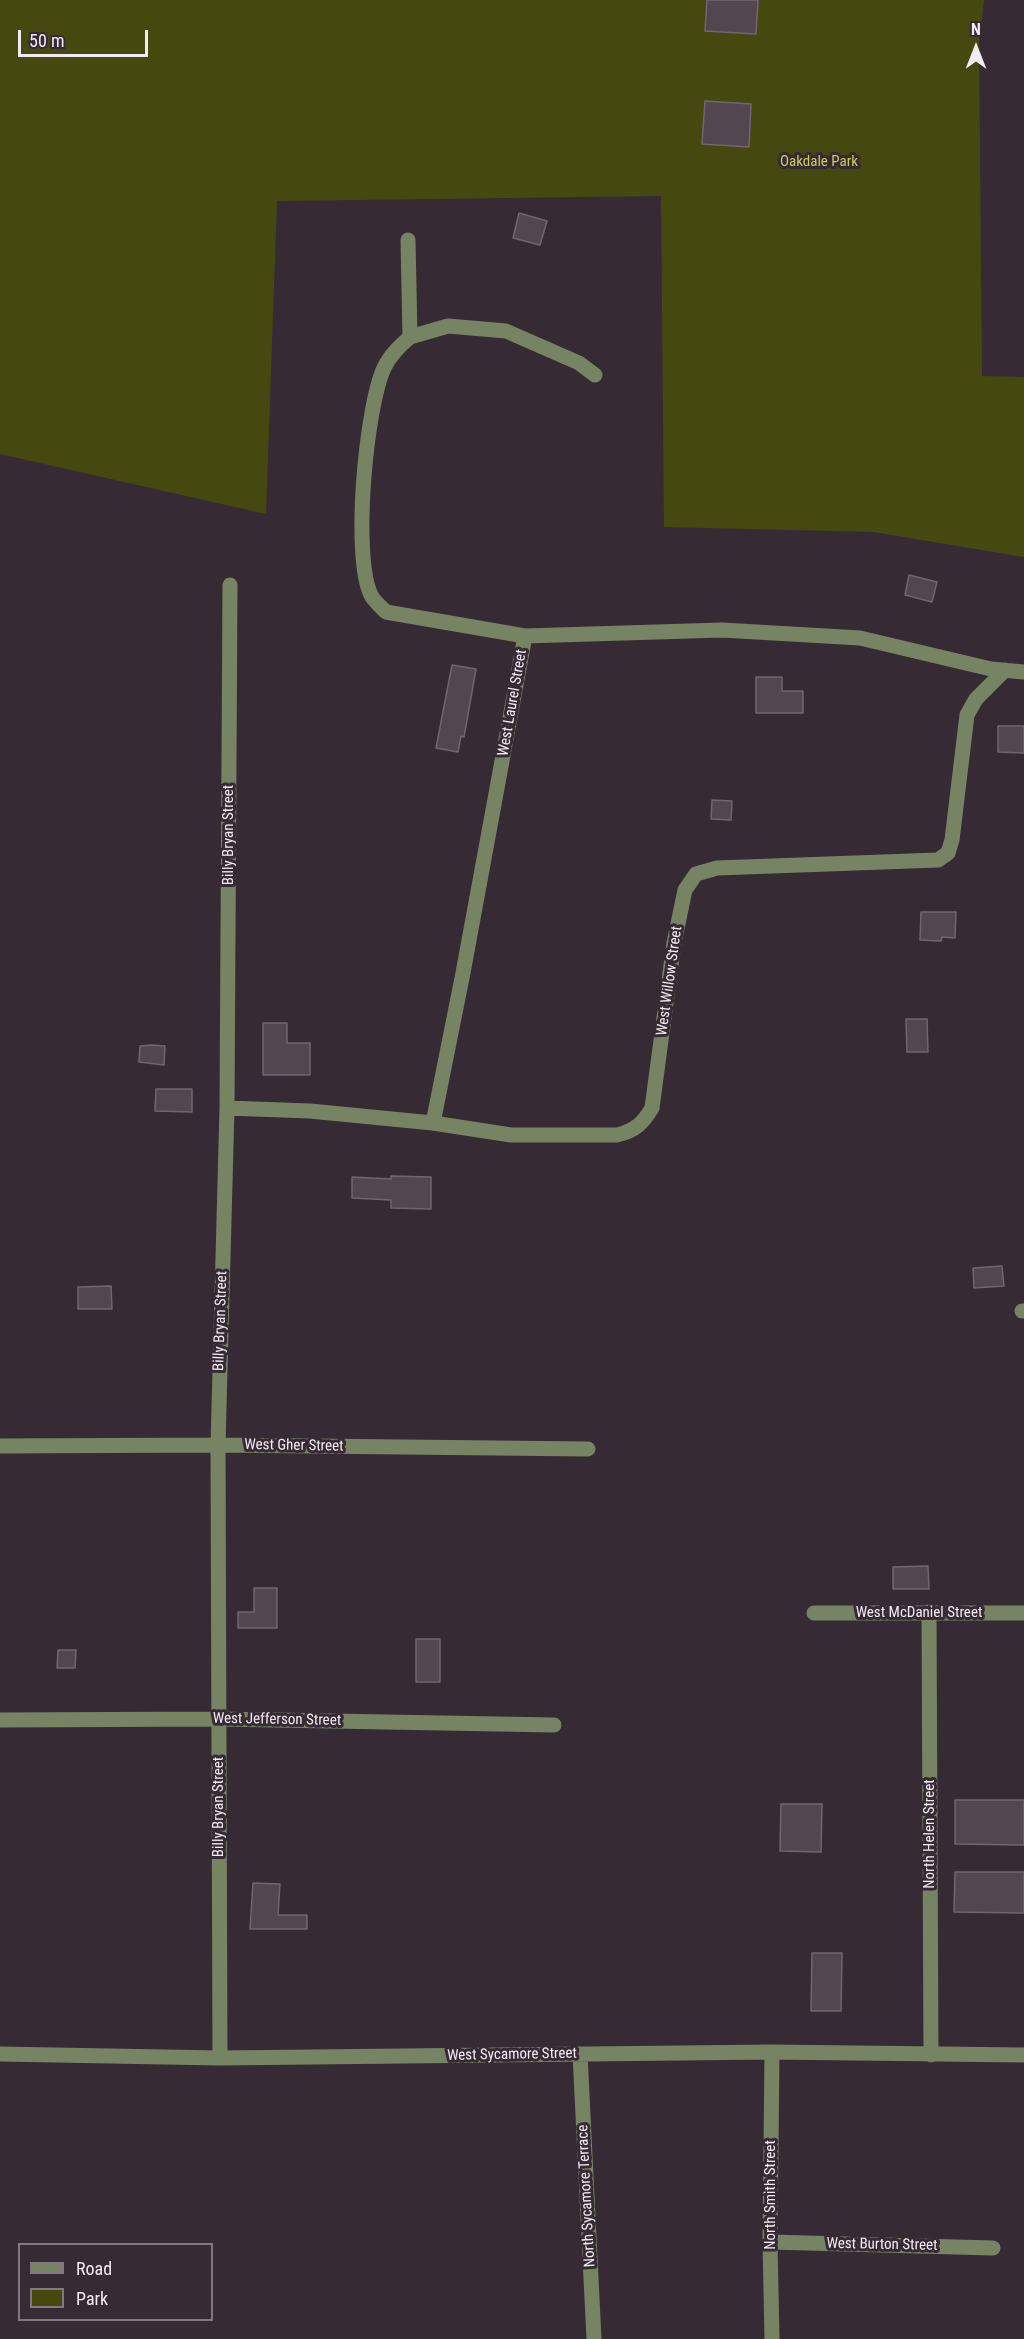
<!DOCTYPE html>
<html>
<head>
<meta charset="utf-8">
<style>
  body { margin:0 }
  #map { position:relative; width:1024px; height:2339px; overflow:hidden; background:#362b35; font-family:"Roboto Condensed",sans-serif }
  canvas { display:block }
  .legend { position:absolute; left:18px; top:2243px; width:195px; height:78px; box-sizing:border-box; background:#362b35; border:2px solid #817881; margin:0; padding:8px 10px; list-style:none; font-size:18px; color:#f2ebf2 }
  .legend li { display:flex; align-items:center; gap:12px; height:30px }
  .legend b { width:30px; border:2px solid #817881 }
  .north { position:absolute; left:946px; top:18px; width:60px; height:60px; -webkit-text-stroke:4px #362b35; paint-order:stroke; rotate:0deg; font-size:16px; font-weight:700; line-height:24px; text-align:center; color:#f2ebf2 }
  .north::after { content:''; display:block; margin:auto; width:21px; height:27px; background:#f2ebf2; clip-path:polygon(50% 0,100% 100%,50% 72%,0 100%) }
  .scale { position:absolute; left:18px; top:30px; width:130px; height:27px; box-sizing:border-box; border:3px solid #f2ebf2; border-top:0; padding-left:8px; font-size:18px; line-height:21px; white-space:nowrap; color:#f2ebf2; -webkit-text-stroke:4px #362b35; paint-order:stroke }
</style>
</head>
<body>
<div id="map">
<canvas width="1024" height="2339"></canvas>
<ul class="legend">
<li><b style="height:8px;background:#778463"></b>Road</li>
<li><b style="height:16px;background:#454910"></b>Park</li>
</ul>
<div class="north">N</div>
<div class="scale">50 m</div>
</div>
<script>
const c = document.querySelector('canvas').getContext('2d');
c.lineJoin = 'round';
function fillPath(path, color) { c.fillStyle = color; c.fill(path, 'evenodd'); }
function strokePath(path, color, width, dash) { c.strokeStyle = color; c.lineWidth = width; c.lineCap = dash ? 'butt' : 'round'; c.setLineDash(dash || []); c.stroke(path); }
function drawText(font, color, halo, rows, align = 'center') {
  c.font = font + ' "Roboto Condensed",sans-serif'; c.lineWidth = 6; c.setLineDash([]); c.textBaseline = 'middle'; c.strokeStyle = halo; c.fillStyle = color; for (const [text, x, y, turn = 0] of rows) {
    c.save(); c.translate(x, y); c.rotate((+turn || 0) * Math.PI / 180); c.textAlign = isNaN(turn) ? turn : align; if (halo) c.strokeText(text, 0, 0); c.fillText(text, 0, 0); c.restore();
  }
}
const green = new Path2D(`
  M 0,0 L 984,0 L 979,42 L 982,376 L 1024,377 L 1024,557 L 874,532 L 664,527 L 661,196 L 277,201 L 266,514 L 0,454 Z`);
const building = new Path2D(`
  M 707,0 L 758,0 L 756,34 L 705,31 Z
  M 705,101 L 751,104 L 749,147 L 702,144 Z
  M 519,213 L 547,221 L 540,245 L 513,238 Z
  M 909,575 L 937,582 L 932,602 L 905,595 Z
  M 452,665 L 476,669 L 464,737 L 461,736 L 458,752 L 436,748 Z
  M 756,677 L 782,677 L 782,691 L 803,691 L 803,713 L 756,713 Z
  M 998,726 L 1024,726 L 1024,753 L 998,752 Z
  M 712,800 L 732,801 L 731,820 L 711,819 Z
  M 921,912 L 956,912 L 955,938 L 942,937 L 941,941 L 920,940 Z
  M 906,1019 L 927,1019 L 928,1052 L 907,1052 Z
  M 263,1023 L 287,1023 L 287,1043 L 310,1043 L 310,1075 L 263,1075 Z
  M 151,1045 L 165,1046 L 164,1065 L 139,1062 L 140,1046 Z
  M 156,1089 L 192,1089 L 192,1112 L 155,1111 Z
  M 391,1176 L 431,1177 L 431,1209 L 391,1208 L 391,1200 L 352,1198 L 352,1177 L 391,1179 Z
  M 1002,1266 L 1004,1286 L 974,1288 L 973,1268 Z
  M 111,1286 L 112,1309 L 78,1309 L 78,1287 Z
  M 928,1566 L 929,1589 L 893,1589 L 893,1567 Z
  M 254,1588 L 277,1588 L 277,1628 L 238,1628 L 238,1612 L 254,1612 Z
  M 416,1639 L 440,1639 L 440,1682 L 416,1682 Z
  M 58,1650 L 76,1650 L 75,1668 L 57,1668 Z
  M 955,1800 L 1024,1800 L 1024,1845 L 955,1844 Z
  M 781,1804 L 822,1804 L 821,1852 L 780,1851 Z
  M 955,1872 L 1024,1872 L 1024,1913 L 954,1912 Z
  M 253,1883 L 280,1884 L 278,1915 L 307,1915 L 307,1929 L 250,1929 Z
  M 812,1953 L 842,1953 L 841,2011 L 811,2011 Z`);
const minor = new Path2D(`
  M 408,240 L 410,337 C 400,346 390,355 384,368 C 366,407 352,556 371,595 C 374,601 381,607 386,612 L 525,636 L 722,630 L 860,638 L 991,669 L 1024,672
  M 410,337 L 448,326 L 506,331 L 579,363 L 595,375
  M 227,1108 L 310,1111 L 433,1123 L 511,1135 L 617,1135 C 635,1131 643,1123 652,1108 L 674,943 L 685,890 L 696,874 L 717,868 L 938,860 L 948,853 L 952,840 L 967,715 L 976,699 L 1005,670
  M 433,1123 L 463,973 L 525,636
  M 1022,1311 L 1024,1311
  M 0,1446 L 218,1445 L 588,1449
  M 929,1612 L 931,2055
  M 814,1613 L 1024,1613
  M 0,1720 L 219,1719 L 554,1725
  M 772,2052 L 770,2242 L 772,2339
  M 0,2054 L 220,2058 L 772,2052 L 1024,2055
  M 580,2054 L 594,2339
  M 220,2058 L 218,1445 L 227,1108 L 230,585
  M 770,2242 L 993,2248`);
const parkNames = [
  ["Oakdale Park",819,162]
];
const streetNames = [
  ["West Laurel Street",513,703,-80],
  ["Billy Bryan Street",229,835,-90],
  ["West Willow Street",670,981,-82],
  ["Billy Bryan Street",221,1321,-88],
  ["West Gher Street",294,1446,1],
  ["West McDaniel Street",919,1613],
  ["West Jefferson Street",277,1720,1],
  ["Billy Bryan Street",219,1807,-90],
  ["North Helen Street",930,1834,-90],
  ["West Sycamore Street",512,2055,-1],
  ["North Smith Street",771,2195,-90],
  ["North Sycamore Terrace",587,2196,-93],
  ["West Burton Street",882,2245,1]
];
fillPath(green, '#454910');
fillPath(building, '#524651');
strokePath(building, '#726571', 1.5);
strokePath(minor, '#778463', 15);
drawText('15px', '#c5d057', '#362b35', parkNames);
drawText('15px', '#f2ebf2', '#362b35', streetNames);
</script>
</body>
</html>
